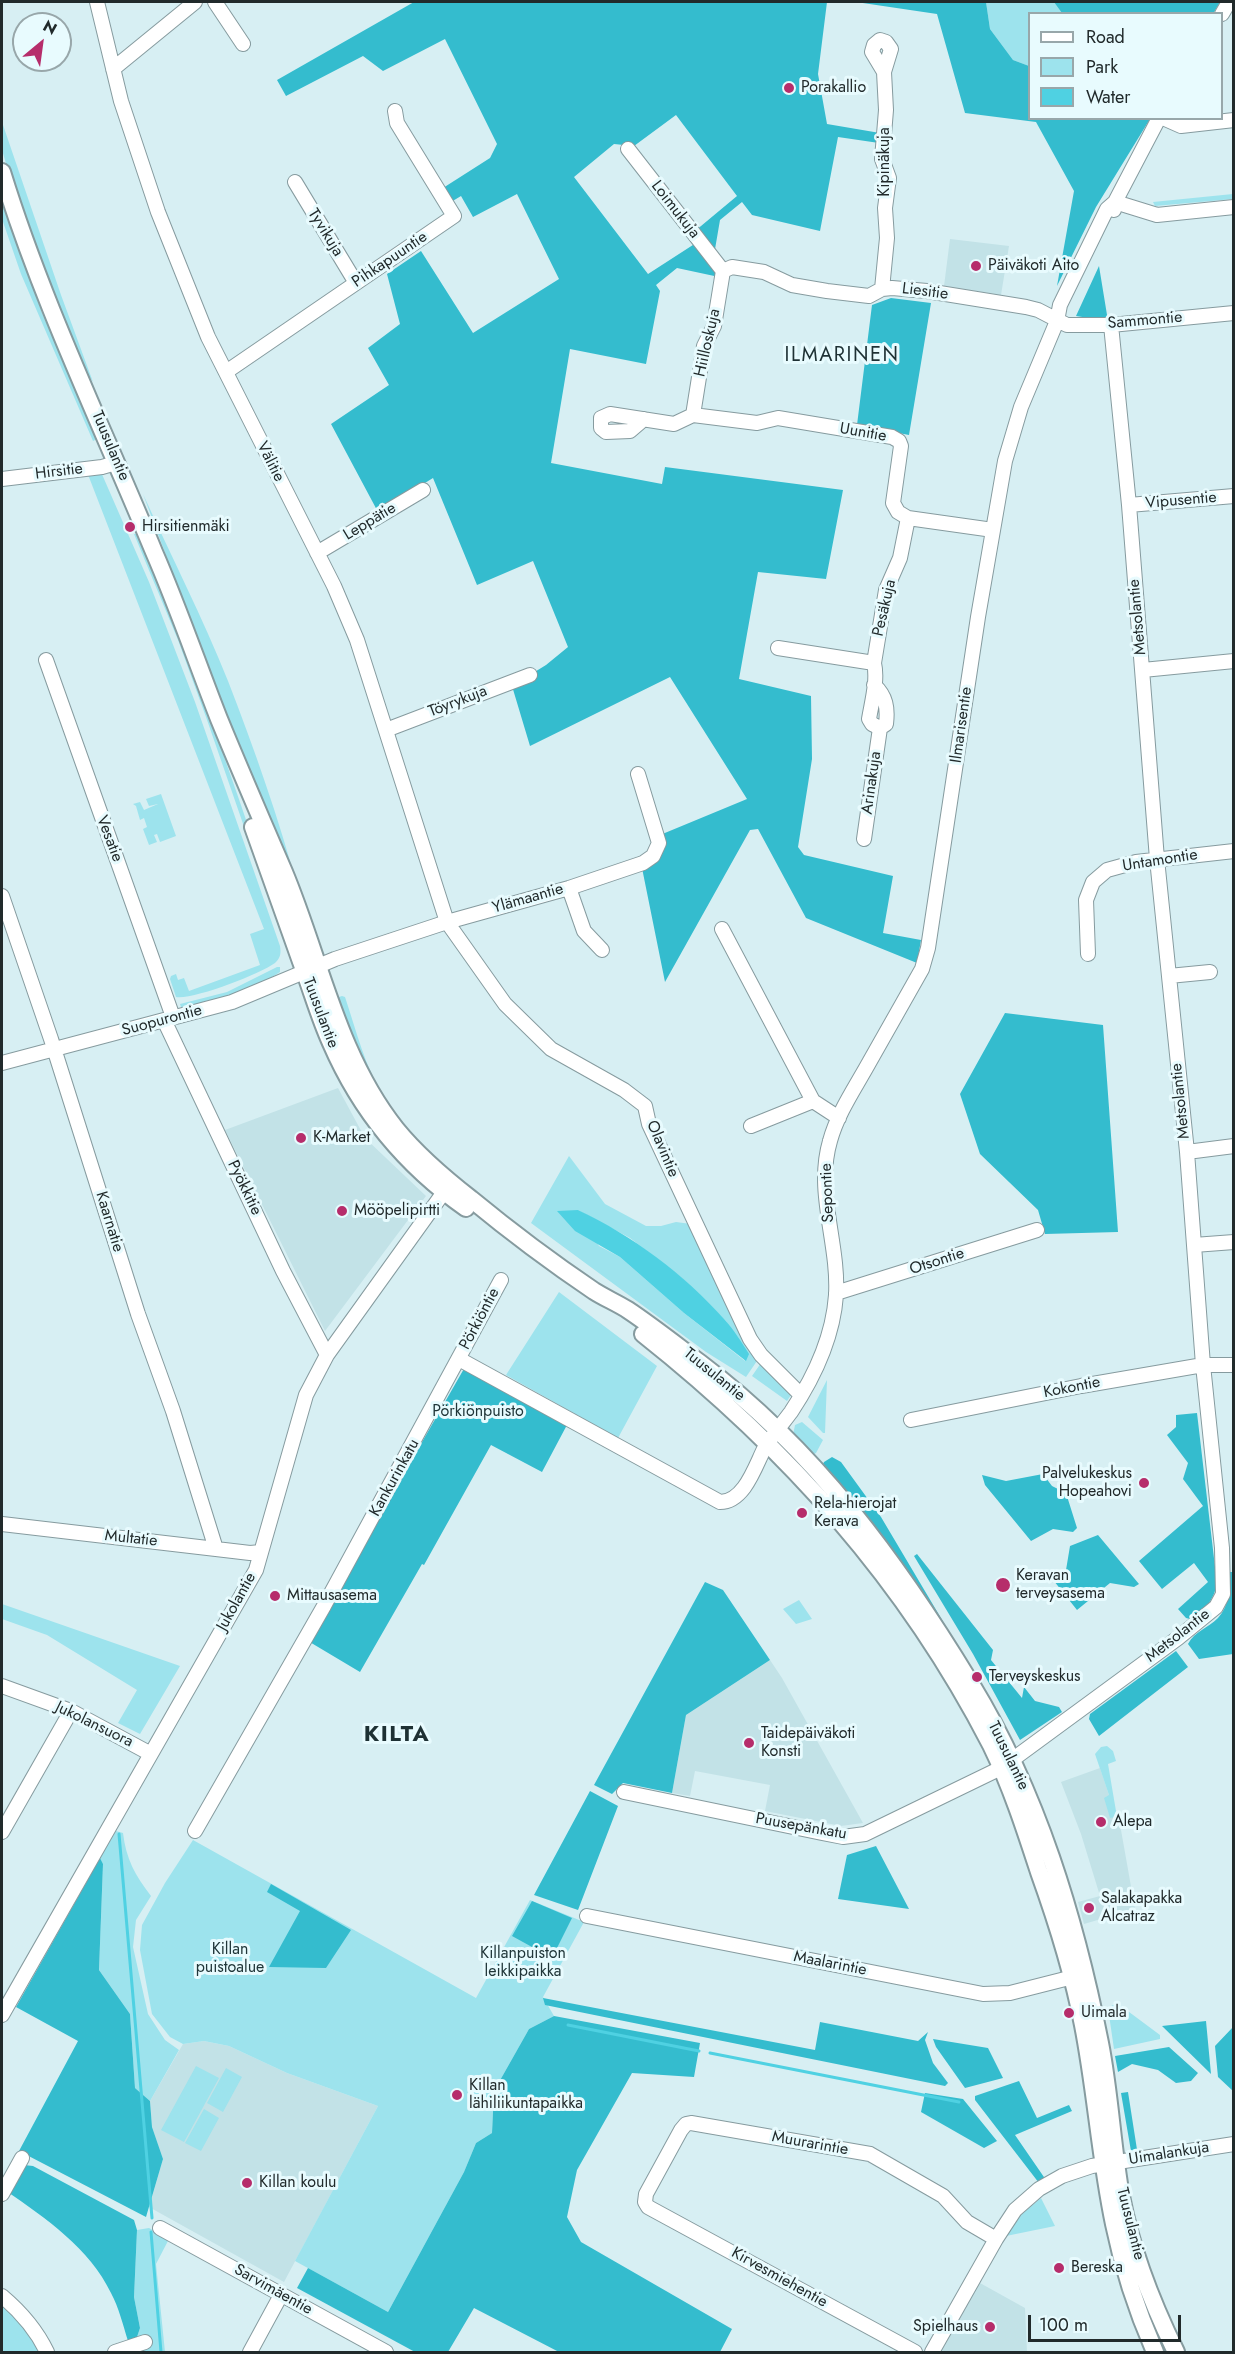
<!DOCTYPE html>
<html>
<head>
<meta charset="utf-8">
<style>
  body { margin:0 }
  #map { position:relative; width:1235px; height:2354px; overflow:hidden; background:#d7eff3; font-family:Jost,sans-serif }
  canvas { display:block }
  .frame { position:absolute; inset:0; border:3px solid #212a2b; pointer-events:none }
  .legend { position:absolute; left:1028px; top:12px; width:195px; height:108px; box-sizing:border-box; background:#e8fbfe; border:2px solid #98a7aa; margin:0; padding:8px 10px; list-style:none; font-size:18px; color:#212a2b }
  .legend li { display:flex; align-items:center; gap:12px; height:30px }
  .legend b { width:30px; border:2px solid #98a7aa }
  .north { position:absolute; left:12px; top:12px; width:60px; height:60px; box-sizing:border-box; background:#e8fbfe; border:2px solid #98a7aa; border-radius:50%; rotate:29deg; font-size:16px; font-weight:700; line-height:24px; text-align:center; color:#212a2b }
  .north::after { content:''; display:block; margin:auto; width:21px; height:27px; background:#b62d6b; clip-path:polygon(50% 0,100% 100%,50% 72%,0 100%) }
  .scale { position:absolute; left:1028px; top:2315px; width:153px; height:27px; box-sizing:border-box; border:3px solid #212a2b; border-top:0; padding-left:8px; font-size:18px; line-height:21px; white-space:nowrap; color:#212a2b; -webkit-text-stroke:4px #e8fbfe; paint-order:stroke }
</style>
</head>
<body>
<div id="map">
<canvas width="1235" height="2354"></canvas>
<div class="frame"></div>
<ul class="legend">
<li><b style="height:8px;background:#fff"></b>Road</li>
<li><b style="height:16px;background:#9de3ed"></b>Park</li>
<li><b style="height:16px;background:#4fd1e2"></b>Water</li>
</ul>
<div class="north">N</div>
<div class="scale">100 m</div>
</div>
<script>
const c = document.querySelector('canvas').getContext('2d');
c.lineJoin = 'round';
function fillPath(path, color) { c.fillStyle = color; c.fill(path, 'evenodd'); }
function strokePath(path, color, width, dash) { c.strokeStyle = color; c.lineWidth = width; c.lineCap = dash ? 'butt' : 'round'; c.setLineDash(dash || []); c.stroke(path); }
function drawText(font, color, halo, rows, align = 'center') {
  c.font = font + ' Jost,sans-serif'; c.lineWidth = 6; c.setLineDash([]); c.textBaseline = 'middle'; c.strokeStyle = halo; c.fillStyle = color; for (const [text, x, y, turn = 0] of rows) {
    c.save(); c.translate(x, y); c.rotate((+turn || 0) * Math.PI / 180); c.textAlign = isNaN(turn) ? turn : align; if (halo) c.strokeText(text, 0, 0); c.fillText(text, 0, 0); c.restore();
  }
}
const built = new Path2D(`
  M 950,239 L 1009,246 L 1001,295 L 944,286 Z
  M 338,1088 L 365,1138 L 426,1196 L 325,1331 L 225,1130 Z
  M 770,1660 L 782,1678 L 863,1823 L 841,1826 L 765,1811 L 770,1785 L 695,1771 L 690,1796 L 672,1793 L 686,1715 Z
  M 1100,1768 L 1109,1795 L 1110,1818 L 1113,1817 L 1121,1830 L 1135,1909 L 1084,1924 L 1078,1902 L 1100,1896 L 1081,1834 L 1061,1782 Z
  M 204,2041 L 229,2046 L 287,2073 L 378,2106 L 284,2282 L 149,2207 L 163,2159 L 152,2127 L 150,2101 L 183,2044 Z
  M 980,2283 L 1025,2308 L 1027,2352 L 945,2352 L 941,2350 Z`);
const green = new Path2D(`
  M 986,2 L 1120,2 L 1110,13 L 1030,14 L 1029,66 L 1013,60 L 990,29 Z
  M 2,122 L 61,295 L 93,382 L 79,361 L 21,214 L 2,150 Z
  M 1233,194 L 1233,199 L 1155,206 L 1153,202 Z
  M 2,199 L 42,313 L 97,439 L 93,441 L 21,274 L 2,219 Z
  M 87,472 L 101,472 L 149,582 L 195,702 L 280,946 C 281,952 281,958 275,963 C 260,974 193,1000 176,997 L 170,979 L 171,976 L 176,974 L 178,980 L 184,978 L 189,991 L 260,965 L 250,934 L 264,929 Z
  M 143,494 C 171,556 203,618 228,681 C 254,748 279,819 298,889 L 244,764 Z
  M 134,534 L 136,534 C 157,576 173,620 190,664 C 225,756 257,850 287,944 L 284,942 L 206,717 L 178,640 Z
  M 161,794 L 176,836 L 160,842 L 157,834 L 154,835 L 157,842 L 149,845 L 143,829 L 147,827 L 144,818 L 140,820 L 136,806 L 133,804 L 140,802 L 144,810 L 158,804 L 149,806 L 146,799 Z
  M 277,967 L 280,967 L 280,972 L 252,990 L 182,1010 L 180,1004 L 227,992 Z
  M 342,996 L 345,997 C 356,1030 365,1067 384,1097 C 397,1116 412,1134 427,1151 L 424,1152 L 380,1096 L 333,999 Z
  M 569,1156 L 605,1204 L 646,1226 L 661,1226 L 676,1222 L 691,1224 L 761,1355 L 746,1377 L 706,1352 L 531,1223 ZM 578,1210 L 630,1238 L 682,1278 L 726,1321 L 745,1361 L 684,1313 L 620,1257 L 599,1246 Z
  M 559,1292 L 657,1366 L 618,1438 L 506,1375 Z
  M 761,1363 L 789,1386 L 791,1395 L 787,1401 L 752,1376 Z
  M 827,1380 L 825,1433 L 823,1433 L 808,1417 Z
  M 802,1422 L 823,1440 L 816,1453 L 808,1457 L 793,1435 L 795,1425 Z
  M 799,1600 L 812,1619 L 796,1624 L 783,1609 Z
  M 2,1604 L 180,1666 L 140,1734 L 118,1723 L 137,1690 L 47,1635 L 2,1619 Z
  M 1107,1746 L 1113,1751 L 1116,1761 L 1108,1764 L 1117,1817 L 1110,1818 L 1104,1798 L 1109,1795 L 1095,1754 L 1101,1747 Z
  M 116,1831 L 123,1833 C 126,1859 135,1875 151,1896 L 136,1920 L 133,1947 L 148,2014 L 165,2040 L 179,2050 L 150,2101 L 135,2088 L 130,2014 L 99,1970 L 103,1865 L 100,1858 Z
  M 193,1840 L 476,1998 L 530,1900 L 584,1922 L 543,1997 L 554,2016 L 529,2029 L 494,2091 L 492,2133 L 476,2143 L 464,2172 L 388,2312 L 295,2261 L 378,2106 L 287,2073 L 229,2046 L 204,2041 L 183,2044 L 170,2037 L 152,2014 L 140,1950 L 142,1925 L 165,1883 Z
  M 1115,2004 L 1121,2006 L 1160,2035 L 1160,2039 L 1114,2049 L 1108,2008 Z
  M 196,2066 L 219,2078 L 184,2142 L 161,2130 Z
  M 226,2068 L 242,2077 L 223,2112 L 207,2103 Z
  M 204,2109 L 219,2118 L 201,2151 L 185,2143 Z
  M 1041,2198 L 1055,2226 L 1006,2236 L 1022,2214 Z
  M 149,2228 L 169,2239 L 156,2264 L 165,2352 L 143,2352 L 137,2337 L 140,2328 L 134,2297 L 137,2230 Z
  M 2,2301 L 28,2331 L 39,2352 L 2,2352 Z`);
const forest = new Path2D(`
  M 414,2 L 827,2 L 818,74 L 827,124 L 880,133 L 879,143 L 838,137 L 820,231 L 752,215 L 742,202 L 720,220 L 714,255 L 695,231 L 737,196 L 676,115 L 634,146 L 614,144 L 574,177 L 648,274 L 696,243 L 719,277 L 677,268 L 656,285 L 660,291 L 646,364 L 570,349 L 551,463 L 662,484 L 665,467 L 843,490 L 826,579 L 758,572 L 739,679 L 811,696 L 812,759 L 798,847 L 804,855 L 893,876 L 883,933 L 921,940 L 917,963 L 806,918 L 758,829 L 750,830 L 665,982 L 642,868 L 660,835 L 747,799 L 670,677 L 530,746 L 512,686 L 546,665 L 568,647 L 533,561 L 477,585 L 433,478 L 378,512 L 331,424 L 389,385 L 368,348 L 400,324 L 387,274 L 421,251 L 473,333 L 559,279 L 517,194 L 473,217 L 461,196 L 451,202 L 443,188 L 490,158 L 497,144 L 445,39 L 383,71 L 363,56 L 286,96 L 277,80 Z
  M 856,2 L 986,2 L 990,29 L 1013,60 L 1029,66 L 1030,118 L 1150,119 L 1096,207 L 1057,286 L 1074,191 L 1036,122 L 965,113 L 937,14 Z
  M 1054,2 L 1220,2 L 1213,14 L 1062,13 Z
  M 1099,266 L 1108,321 L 1076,316 Z
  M 891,298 L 931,303 L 909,435 L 857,425 L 872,305 Z
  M 1005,1013 L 1103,1025 L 1118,1232 L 1045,1234 L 1038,1210 L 980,1154 L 960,1094 Z
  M 465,1367 L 568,1423 L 542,1472 L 491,1445 L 424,1565 L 422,1564 L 360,1672 L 308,1641 Z
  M 1197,1413 L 1217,1584 C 1212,1604 1206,1607 1190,1619 L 1186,1618 L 1178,1609 L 1208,1582 L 1194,1563 L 1162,1589 L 1139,1561 L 1203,1506 L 1183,1479 L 1188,1463 L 1167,1435 L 1176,1427 L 1176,1415 Z
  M 832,1457 L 841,1462 L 881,1517 L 967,1662 L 966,1664 L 821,1468 L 824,1462 Z
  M 1043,1474 L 1052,1486 L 1066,1493 L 1077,1528 L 1073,1532 L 1053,1529 L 1031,1541 L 985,1485 L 982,1475 L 1006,1481 Z
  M 1098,1535 L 1139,1584 L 1134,1587 L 1110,1583 L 1077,1610 L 1050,1576 L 1066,1570 L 1070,1546 Z
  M 917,1554 L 993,1650 L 991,1660 L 1022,1698 L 1024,1687 L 1035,1701 L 1059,1707 L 1062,1712 L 1020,1740 L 973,1654 L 914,1556 Z
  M 1229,1572 L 1233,1572 L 1233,1654 L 1199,1659 L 1188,1644 C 1195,1631 1208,1628 1218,1618 C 1229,1606 1231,1588 1229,1572 Z
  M 705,1582 L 723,1590 L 770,1660 L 686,1715 L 672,1793 L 623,1783 L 612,1794 L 594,1785 Z
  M 1176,1651 L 1188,1667 L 1099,1736 L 1089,1719 L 1090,1714 Z
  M 590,1791 L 618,1806 L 578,1910 L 534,1895 Z
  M 876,1846 L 909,1909 L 838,1899 L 847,1855 Z
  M 100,1858 L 103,1864 L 99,1970 L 130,2014 L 135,2088 L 150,2101 L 152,2127 L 163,2159 L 146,2217 L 19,2151 L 78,2041 L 16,2007 Z
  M 271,1884 L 351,1930 L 326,1968 L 269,1967 L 300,1911 L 267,1892 Z
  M 532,1901 L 572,1918 L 552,1958 L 512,1936 Z
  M 543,1998 L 815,2050 L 820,2022 L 918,2041 L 928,2032 L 925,2040 L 933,2063 L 948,2083 L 945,2086 L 545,2005 Z
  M 554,2016 L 700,2043 L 694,2077 L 632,2073 L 577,2170 L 567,2217 L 581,2242 L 732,2329 L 720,2352 L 559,2352 L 474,2308 L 448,2352 L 415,2352 L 297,2288 L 308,2268 L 388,2312 L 464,2172 L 476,2143 L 492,2133 L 494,2091 L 529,2029 Z
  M 1206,2021 L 1211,2074 L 1162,2026 Z
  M 1233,2027 L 1233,2091 L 1218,2077 L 1215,2046 Z
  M 933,2039 L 988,2048 L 1003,2078 L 965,2088 L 936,2047 Z
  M 1169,2047 L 1198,2073 L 1191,2081 L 1176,2083 L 1158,2070 L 1132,2064 L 1118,2072 L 1115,2056 Z
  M 1019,2081 L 1037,2118 L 1069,2105 L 1072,2111 L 1015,2135 L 1046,2180 L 1039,2183 L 975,2100 L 975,2096 Z
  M 1128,2092 L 1138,2156 L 1132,2157 L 1121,2093 Z
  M 925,2093 L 963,2099 L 997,2141 L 984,2148 L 921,2112 Z
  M 24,2165 L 33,2166 L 134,2220 L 137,2230 L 134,2297 L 140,2328 L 137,2337 L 128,2341 C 123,2325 119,2308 111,2293 C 90,2249 46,2218 6,2191 Z`);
const water = new Path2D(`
  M 578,1210 C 633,1236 684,1274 725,1320 C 734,1330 742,1343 749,1354 L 746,1361 L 684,1313 L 620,1257 L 575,1231 L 557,1211 Z`);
const stream = new Path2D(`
  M 119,1834 L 152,2218
  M 568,2025 L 699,2051
  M 710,2053 L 959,2102
  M 151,2232 L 161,2352`);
const minor = new Path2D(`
  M 97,2 L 121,101 L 158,212 L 208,337 L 334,586 L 357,640 L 447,922 L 505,1004 L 551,1049 L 624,1090 L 645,1106 L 649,1124 L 750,1339 L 761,1355 L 800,1394
  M 215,2 L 243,44
  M 1222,14 L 1229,2
  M 113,69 L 195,2
  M 1163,118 L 1181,126 L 1234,120
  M 628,149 L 723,271
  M 295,182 L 356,283
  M 1115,202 L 1157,215 L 1234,207
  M 1114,210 L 1115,202 L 1159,118
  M 723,271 L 732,267 L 764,272 L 792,285 L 827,291 L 869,296 L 882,289 L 892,288 L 927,291 L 1026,307 L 1038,310 L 1067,325 L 1111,325 L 1234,313
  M 882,289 L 887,238 L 885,208 L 889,178 L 882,159 L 886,110 L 884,72 L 891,49 L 886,42 L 880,40 L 874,45 L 872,52 L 884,72
  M 226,372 L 454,216 L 397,123 L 395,111
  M 693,415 L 757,423 L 778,418 L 892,437 L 899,441 L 901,446 L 893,503 L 898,512 L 908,518 L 993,530
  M 693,415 L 704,346 L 714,326 L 723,271
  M 644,419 L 630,431 L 606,432 L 601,428 L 601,418 L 610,414 L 674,424 L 693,415
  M 2,479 L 102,467 L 116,463
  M 1129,505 L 1234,496
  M 317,553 L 423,490
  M 778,648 L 874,663
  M 46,660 L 173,1017
  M 1143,670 L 1234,661
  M 874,685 C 886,696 888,708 886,724 L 880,728 L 872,724 L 869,719 C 872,701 878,680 874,663 L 886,590 L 900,558 L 908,518
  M 386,730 L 530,675
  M 864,839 L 880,728
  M 569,888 L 584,931 L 602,950
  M 2,896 L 51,1039 L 138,1314 L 173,1411 L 216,1549
  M 722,929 L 813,1101 L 839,1118
  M 1088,954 L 1086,900 L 1093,882 L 1107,870 L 1136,862 L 1234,851
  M 1169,976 L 1210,972
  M 164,1020 L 283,1271 L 327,1355
  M 2,1063 L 232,1002 L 335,959 L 447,922 L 569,888 L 643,863 L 653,856 L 659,843 L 638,774
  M 751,1126 L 813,1101
  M 1187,1152 L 1234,1146
  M 1194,1245 L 1234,1242
  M 836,1293 L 1037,1230
  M 459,1359 L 720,1502 C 744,1502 755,1467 764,1449 C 772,1436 782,1424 791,1412 C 815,1376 833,1338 836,1295 C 839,1243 815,1192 830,1141 C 837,1115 853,1091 866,1068 C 885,1035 903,1002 922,969 L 928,948 L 978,617 L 1005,461 L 1021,407 L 1057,321 L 1060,305 L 1107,209 L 1115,202
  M 911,1420 L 1081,1386 L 1203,1365 L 1234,1365
  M 2,1524 L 216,1549 L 250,1553 L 261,1552
  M 2,1686 L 71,1711 L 151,1754
  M 624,1792 L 822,1833 L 843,1837 L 865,1834 L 1001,1768 L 1178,1638 L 1216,1607 L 1223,1594 L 1222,1548 L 1203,1365 L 1187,1152 L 1157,859 L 1129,505 L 1111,325
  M 195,1831 L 324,1606 L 501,1280
  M 2,1832 L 71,1711
  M 587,1916 L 983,1994 L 1010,1993 L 1073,1977
  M 2,2015 L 256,1570 L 306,1395 L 327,1355 L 449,1185
  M 2,2194 L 22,2158
  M 160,2228 L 386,2352
  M 2,2296 C 21,2312 36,2329 47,2352
  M 115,2352 L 145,2342
  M 250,2352 L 281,2295
  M 915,2352 L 648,2207 L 645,2202 L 646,2194 L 681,2130 L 686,2124 L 691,2123 L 870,2154 L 943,2196 L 967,2222 L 996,2239
  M 932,2352 L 996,2239 L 1015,2210 L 1039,2189 L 1062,2176 L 1092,2166 L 1234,2144`);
const major = new Path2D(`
  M 2,172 C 42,302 102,426 154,552 C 178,607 197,663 219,719 C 240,770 262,821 284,872 C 320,958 337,1055 396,1129 C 418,1156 444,1178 471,1199 C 511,1232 551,1262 594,1291 C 605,1298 617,1303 628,1310 C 652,1326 676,1345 700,1363 C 815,1450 897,1562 971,1684 C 1038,1794 1075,1918 1100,2043 C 1110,2094 1112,2145 1121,2196 C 1131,2249 1152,2303 1176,2352
  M 253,827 C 270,875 287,922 304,970 C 313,994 320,1019 331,1043 C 360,1110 406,1166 466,1208
  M 643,1334 C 788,1449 906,1580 991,1745 C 1011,1786 1025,1829 1039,1872 C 1057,1922 1073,1973 1083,2025 C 1096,2091 1100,2158 1114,2224 C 1123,2268 1137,2311 1155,2352`);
const markers = [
  [789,88,6,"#b62d6b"],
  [976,266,6,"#b62d6b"],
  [130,527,6,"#b62d6b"],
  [301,1138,6,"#b62d6b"],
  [342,1211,6,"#b62d6b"],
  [1144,1483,6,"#b62d6b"],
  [802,1513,6,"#b62d6b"],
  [1003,1585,8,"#b62d6b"],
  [275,1596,6,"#b62d6b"],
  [977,1677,6,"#b62d6b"],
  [749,1743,6,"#b62d6b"],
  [1101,1822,6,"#b62d6b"],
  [1089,1908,6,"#b62d6b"],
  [1069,2013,6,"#b62d6b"],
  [457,2095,6,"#b62d6b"],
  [247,2183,6,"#b62d6b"],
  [1059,2268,6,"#b62d6b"],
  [990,2327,6,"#b62d6b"]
];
const poiNames = [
  ["Porakallio",801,88],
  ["Päiväkoti Aito",988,266],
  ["Hirsitienmäki",142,527],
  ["K-Market",313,1138],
  ["Mööpelipirtti",354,1211],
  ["Palvelukeskus",1132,1474,"right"],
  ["Hopeahovi",1132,1492,"right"],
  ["Rela-hierojat",814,1504],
  ["Kerava",814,1522],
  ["Keravan",1016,1576],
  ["terveysasema",1016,1594],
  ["Mittausasema",287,1596],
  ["Terveyskeskus",989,1677],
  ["Taidepäiväkoti",761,1734],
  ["Konsti",761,1752],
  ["Alepa",1113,1822],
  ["Salakapakka",1101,1899],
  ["Alcatraz",1101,1917],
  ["Uimala",1081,2013],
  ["Killan",469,2086],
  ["lähiliikuntapaikka",469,2104],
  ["Killan koulu",259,2183],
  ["Bereska",1071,2268],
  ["Spielhaus",978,2327,"right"]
];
const streetNames = [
  ["Kipinäkuja",885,162,-90],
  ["Loimukuja",675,210,52],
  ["Tyvikuja",325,233,58],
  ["Pihkapuuntie",390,260,-34],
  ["Liesitie",925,292,7],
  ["Sammontie",1145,321,-5],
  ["Hiilloskuja",708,343,-77],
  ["Uunitie",863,433,10],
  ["Tuusulantie",110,446,67],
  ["Välitie",270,462,63],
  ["Hirsitie",59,472,-7],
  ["Vipusentie",1181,501,-5],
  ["Leppätie",370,522,-31],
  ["Pesäkuja",885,608,-77],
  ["Metsolantie",1138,617,-95],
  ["Töyrykuja",458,702,-21],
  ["Ilmarisentie",962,725,-82],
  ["Arinakuja",872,783,-82],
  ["Vesatie",109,839,69],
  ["Untamontie",1160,861,-9],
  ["Ylämaantie",528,899,-16],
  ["Tuusulantie",320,1013,69],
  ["Suopurontie",162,1021,-15],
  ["Metsolantie",1181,1101,-96],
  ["Olavintie",662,1149,67],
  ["Pyökkitie",244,1188,64],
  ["Sepontie",828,1193,-92],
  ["Kaarnatie",109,1222,73],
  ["Otsontie",937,1262,-18],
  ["Pörkiöntie",480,1319,-62],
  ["Tuusulantie",714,1375,39],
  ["Kokontie",1072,1388,-11],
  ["Kankurinkatu",395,1478,-61],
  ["Multatie",131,1539,6],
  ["Jukolantie",237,1602,-61],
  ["Metsolantie",1178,1636,-38],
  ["Jukolansuora",94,1725,26],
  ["Tuusulantie",1008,1756,64],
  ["Puusepänkatu",801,1827,10],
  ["Maalarintie",830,1964,11],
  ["Muurarintie",810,2144,10],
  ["Uimalankuja",1169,2154,-9],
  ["Tuusulantie",1130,2224,76],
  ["Kirvesmiehentie",779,2278,29],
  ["Sarvimäentie",273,2290,29]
];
const parkNames = [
  ["Pörkiönpuisto",478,1412],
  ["Killan",230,1950],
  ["puistoalue",230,1968],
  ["Killanpuiston",523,1954],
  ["leikkipaikka",523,1972]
];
const quarterNames = [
  ["ILMARINEN",842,356]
];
const districtNames = [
  ["KILTA",397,1736]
];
fillPath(built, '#c2e2e7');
fillPath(green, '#9de3ed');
fillPath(forest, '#34bcce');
fillPath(water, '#4fd1e2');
strokePath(stream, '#4fd1e2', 3);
strokePath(minor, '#869b9f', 16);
strokePath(major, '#869b9f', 20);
strokePath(minor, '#fff', 14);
strokePath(major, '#fff', 16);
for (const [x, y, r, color] of markers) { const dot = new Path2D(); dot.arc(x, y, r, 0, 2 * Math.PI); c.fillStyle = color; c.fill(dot); strokePath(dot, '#e8fbfe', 2); }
drawText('16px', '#212a2b', '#e8fbfe', poiNames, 'left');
drawText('16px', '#212a2b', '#e8fbfe', streetNames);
drawText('16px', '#203639', '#e8fbfe', parkNames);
c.letterSpacing = '1.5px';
drawText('20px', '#1e3134', '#e8fbfe', quarterNames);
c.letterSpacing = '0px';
c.letterSpacing = '1.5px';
drawText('bold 22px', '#1e3134', '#e8fbfe', districtNames);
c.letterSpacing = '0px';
</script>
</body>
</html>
